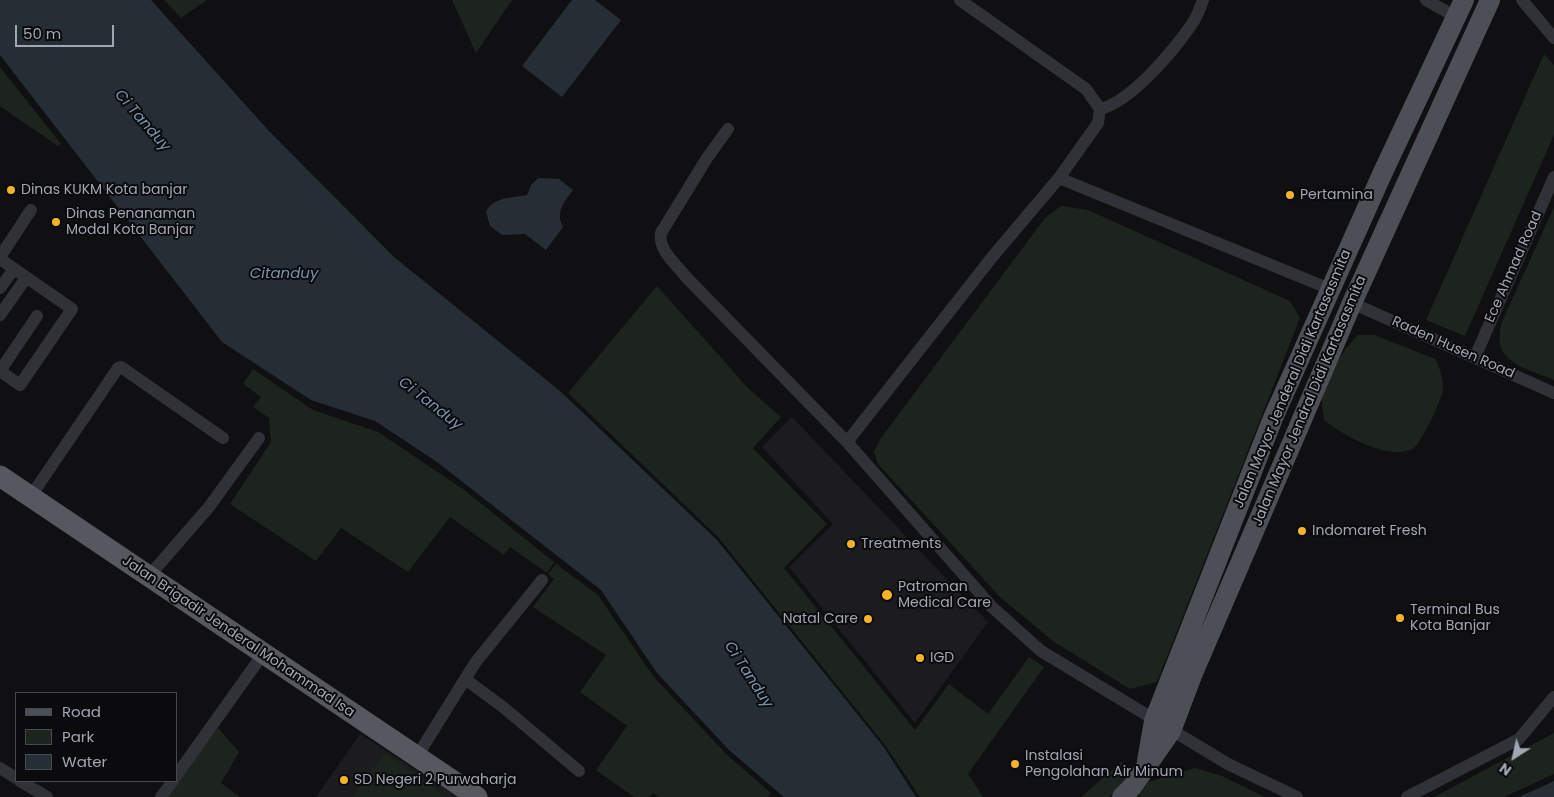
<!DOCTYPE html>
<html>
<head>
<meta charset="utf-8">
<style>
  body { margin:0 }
  #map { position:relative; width:1554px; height:797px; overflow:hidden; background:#101012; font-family:Poppins,sans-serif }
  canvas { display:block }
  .legend { position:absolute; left:15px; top:692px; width:162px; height:90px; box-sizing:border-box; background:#0b0b0d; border:1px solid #47494f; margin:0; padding:6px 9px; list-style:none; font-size:15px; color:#a1a6b3 }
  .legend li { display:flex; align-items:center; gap:10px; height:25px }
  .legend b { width:25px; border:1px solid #47494f }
  .north { position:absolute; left:1489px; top:732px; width:50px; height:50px; -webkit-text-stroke:4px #0b0b0d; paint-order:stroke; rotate:215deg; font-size:14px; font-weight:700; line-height:20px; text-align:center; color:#a1a6b3 }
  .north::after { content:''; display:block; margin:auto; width:18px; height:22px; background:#a1a6b3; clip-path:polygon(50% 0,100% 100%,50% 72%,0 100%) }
  .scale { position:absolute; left:15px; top:25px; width:99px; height:22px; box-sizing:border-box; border:2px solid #a1a6b3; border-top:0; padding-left:6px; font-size:15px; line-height:18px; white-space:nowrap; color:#a1a6b3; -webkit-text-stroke:4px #0b0b0d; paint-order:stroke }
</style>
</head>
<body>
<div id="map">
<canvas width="1554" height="797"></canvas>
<ul class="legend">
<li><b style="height:6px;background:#4d4f56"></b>Road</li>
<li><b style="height:14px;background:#1c241d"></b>Park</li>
<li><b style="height:14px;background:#262e35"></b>Water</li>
</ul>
<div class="north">N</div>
<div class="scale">50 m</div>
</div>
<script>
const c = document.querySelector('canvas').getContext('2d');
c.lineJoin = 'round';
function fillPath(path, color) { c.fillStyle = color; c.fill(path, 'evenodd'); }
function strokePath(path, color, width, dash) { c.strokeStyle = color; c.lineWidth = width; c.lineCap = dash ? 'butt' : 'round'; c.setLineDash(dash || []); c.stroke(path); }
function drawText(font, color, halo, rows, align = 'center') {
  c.font = font + ' Poppins,sans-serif'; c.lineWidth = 4; c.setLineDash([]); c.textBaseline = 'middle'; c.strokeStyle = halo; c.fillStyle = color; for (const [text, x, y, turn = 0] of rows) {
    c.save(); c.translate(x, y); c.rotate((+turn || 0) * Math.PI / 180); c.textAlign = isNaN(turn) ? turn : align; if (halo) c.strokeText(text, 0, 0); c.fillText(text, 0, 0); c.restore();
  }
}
const built = new Path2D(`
  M 792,417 L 988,622 L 915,723 L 789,567 L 833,524 L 762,447 Z
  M 360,734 L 458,797 L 316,797 Z`);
const green = new Path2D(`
  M 164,0 L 207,0 L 181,18 Z
  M 452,0 L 512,0 L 476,53 Z
  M 1544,54 L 1554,65 L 1554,135 L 1465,336 L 1426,320 Z
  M 0,67 L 61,144 L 58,146 L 0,106 Z
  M 1061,206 L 1088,210 L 1290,301 L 1300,318 L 1157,682 L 1130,689 L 1053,641 L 1001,598 L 878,464 L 874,452 L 881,438 L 1045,218 Z
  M 1554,207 L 1554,380 C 1537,372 1504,366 1500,344 C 1499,338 1500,330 1501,324 Z
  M 657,286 L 748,388 L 781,417 L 753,448 L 827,524 L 784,568 L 915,730 L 949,684 L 988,714 L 1029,657 L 1044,667 L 968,774 L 983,797 L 920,797 L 885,745 L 719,538 L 568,393 Z
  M 1358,335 L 1374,335 L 1435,359 C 1440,368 1443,378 1443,388 C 1443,398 1421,445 1412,449 C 1388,461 1343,435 1324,420 C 1324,414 1321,406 1322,400 C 1324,379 1344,349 1358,335 Z
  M 253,369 L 313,410 L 378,432 L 463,489 L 554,562 L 547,573 L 510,547 L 504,555 L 450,517 L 408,572 L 341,528 L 316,561 L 230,504 L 271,442 L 269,418 L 253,407 L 261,397 L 243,384 Z
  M 556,564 L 598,595 L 653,676 L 726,754 L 771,793 L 768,797 L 659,797 L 653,793 L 649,797 L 634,797 L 596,770 L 627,726 L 580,692 L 606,655 L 533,607 L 554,579 L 548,574 Z
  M 218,728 L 239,752 L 221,783 L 240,797 L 166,797 Z
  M 1554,733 L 1554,774 L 1504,797 L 1434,797 Z
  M 385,753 L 446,797 L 352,797 Z
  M 1121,762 L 1132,769 L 1124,783 L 1109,797 L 1081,797 Z
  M 1195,768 L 1222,776 L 1265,797 L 1138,797 L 1148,782 Z`);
const water = new Path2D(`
  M 0,0 L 151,0 L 269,131 L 394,257 L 560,391 L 717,540 L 883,746 L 916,797 L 784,797 L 729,750 L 657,673 L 601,590 L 437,462 L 375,421 L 311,400 L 222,342 L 0,55 Z
  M 572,0 L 595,0 L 621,20 L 562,97 L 522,66 Z
  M 538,178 L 559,179 L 573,190 C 564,203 555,211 563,227 L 546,250 L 525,234 L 502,235 L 490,226 L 486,212 C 493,197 511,198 527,195 L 531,185 Z
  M 1554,781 L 1554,797 L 1519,797 Z`);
const minor = new Path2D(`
  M 1426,0 L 1456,17
  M 1522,0 L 1554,38
  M 1100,109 C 1131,102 1174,50 1192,24 C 1197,17 1200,8 1203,0
  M 728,129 L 707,158 L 661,233 C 658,250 676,264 686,277 L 847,442 L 992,607 L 1041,651 L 1228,764 L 1297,797
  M 1059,178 L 1330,289
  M 0,257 L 31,210
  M 0,259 L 72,309 L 20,385 L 0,371
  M 0,288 L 14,269
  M 1352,303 L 1554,393
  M 0,315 L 26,278
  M 1475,357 L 1554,177
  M 0,371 L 37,316
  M 847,442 L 993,256 L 1059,178 L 1098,123 L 1100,109 L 1086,89 L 960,0
  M 31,496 L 118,368 L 121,367 L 223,438
  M 149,576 L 209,507 L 259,438
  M 465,679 L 503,707 L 579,771
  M 416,758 L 475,663 L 542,580
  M 0,768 L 16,778
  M 176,776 L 263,654
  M 20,781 L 47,797
  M 161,797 L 173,781
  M 1407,797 L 1519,739 L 1554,697`);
const primary = new Path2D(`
  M 1147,761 L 1154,721 L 1273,418 L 1383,172 L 1464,0
  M 1122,797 L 1132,787 L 1171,731 L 1193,673 L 1352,303 L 1490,0`);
const trunk = new Path2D(`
  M 0,476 L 477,797`);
const markers = [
  [11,190,5,"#f7b323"],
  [1290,195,5,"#f7b323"],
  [56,222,5,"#f7b323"],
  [1302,531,5,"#f7b323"],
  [851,544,5,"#f7b323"],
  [887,595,6,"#f7b323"],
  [1400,618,5,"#f7b323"],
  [868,619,5,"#f7b323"],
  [920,658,5,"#f7b323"],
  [1015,764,5,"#f7b323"],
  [344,780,5,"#f7b323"]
];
const poiNames = [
  ["Dinas KUKM Kota banjar",21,190],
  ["Pertamina",1300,195],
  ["Dinas Penanaman",66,214],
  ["Modal Kota Banjar",66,230],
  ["Indomaret Fresh",1312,531],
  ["Treatments",861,544],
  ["Patroman",898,587],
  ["Medical Care",898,603],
  ["Terminal Bus",1410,610],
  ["Kota Banjar",1410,626],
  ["Natal Care",858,619,"right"],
  ["IGD",930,658],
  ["Instalasi",1025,756],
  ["Pengolahan Air Minum",1025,772],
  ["SD Negeri 2 Purwaharja",354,780]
];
const streetNames = [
  ["Ece Ahmad Road",1514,267,-66],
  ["Raden Husen Road",1453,348,24],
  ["Jalan Mayor Jenderal Didi Kartasasmita",1293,379,-67],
  ["Jalan Mayor Jendral Didi Kartasasmita",1310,401,-67],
  ["Jalan Brigadir Jenderal Mohammad Isa",238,637,34]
];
const waterNames = [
  ["Ci Tanduy",142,121,49],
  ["Citanduy",284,274],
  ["Ci Tanduy",430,404,38],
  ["Ci Tanduy",748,675,57]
];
fillPath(built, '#1c1c1f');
fillPath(green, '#1c241d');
fillPath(water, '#262e35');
strokePath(minor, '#313237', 12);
strokePath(primary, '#4d4f56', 20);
strokePath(trunk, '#55585f', 21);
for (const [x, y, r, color] of markers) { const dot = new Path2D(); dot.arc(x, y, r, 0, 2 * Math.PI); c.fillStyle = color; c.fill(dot); strokePath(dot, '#0b0b0d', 2); }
drawText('14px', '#a1a6b3', '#0b0b0d', poiNames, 'left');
drawText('14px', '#a1a6b3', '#0b0b0d', streetNames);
drawText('italic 15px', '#7694b0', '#0b0b0d', waterNames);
</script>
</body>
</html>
